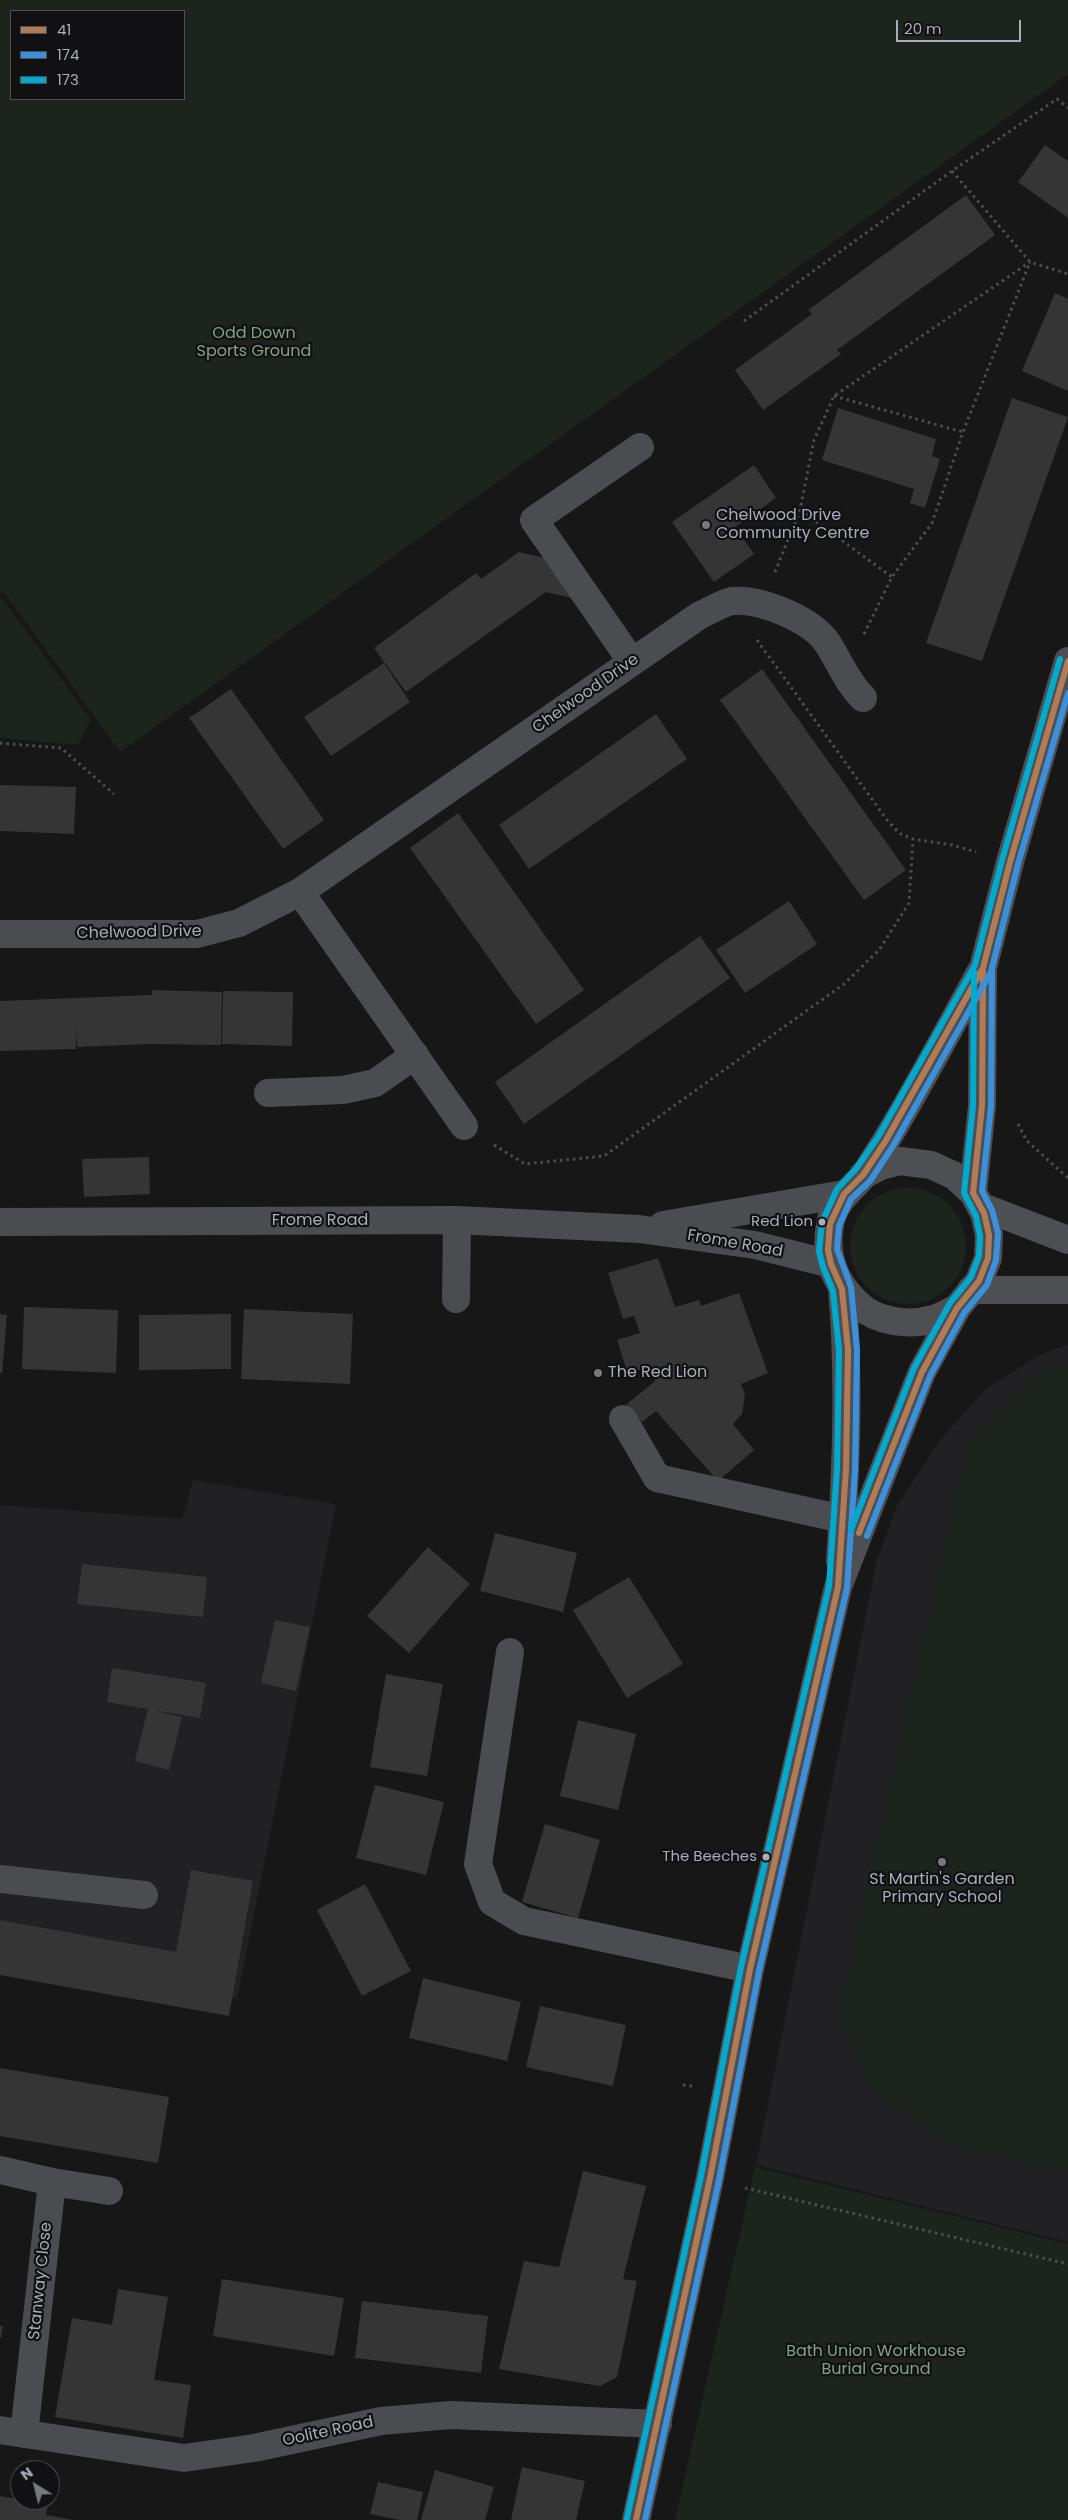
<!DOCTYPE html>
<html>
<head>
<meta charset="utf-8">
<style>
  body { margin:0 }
  #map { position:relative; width:1068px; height:2520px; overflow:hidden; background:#171717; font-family:Poppins,sans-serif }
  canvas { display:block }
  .legend { position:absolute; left:10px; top:10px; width:175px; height:90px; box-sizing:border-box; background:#111113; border:1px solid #4d4f55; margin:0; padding:6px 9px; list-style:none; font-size:15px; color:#a8adb8 }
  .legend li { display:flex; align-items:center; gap:10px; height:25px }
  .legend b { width:25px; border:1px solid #4d4f55 }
  .north { position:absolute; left:10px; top:2460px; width:50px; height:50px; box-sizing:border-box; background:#111113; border:1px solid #4d4f55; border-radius:50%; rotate:324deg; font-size:14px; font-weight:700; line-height:20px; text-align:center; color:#a8adb8 }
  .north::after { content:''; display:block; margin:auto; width:18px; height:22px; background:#757880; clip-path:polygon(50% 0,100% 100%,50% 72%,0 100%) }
  .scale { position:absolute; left:896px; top:20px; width:125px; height:22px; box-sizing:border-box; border:2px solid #a8adb8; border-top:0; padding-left:6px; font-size:15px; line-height:18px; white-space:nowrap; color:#a8adb8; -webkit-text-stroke:4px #111113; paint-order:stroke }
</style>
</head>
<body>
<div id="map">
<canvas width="1068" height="2520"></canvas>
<ul class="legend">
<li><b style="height:6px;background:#b07c57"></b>41</li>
<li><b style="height:6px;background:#3a90db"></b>174</li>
<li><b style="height:6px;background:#00a9ce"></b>173</li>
</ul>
<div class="north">N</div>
<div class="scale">20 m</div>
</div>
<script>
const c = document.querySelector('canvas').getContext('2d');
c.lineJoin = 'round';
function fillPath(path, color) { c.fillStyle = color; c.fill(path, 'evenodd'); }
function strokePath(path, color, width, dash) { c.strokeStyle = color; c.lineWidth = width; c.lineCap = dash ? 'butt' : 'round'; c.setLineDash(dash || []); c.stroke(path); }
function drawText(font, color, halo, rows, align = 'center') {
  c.font = font + ' Poppins,sans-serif'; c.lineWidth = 4.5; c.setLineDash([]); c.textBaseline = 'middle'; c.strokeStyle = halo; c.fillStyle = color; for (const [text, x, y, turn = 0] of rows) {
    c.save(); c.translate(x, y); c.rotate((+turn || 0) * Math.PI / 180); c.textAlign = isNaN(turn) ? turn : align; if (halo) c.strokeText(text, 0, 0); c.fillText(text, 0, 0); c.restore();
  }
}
const built = new Path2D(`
  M 1068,1344 L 1068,2242 L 756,2165 L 877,1560 L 897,1506 L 940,1440 L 987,1388 L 1040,1355 Z
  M 193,1480 L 336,1504 L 237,1999 L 0,1960 L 0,1505 L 182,1519 Z`);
const green = new Path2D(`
  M 0,0 L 1068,0 L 1068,74 L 120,752 L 4,592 L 0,594 ZM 11,11 L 184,11 L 184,99 L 11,99 Z
  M 2,598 L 91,720 L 78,745 L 0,738 L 0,600 Z
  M850 1246a58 58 0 1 1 116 0a58 58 0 1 1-116 0Z
  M 1068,1363 L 1068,2172 L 939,2142 L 867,2082 L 838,2015 L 969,1438 L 1036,1373 Z
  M 755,2167 L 1068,2244 L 1068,2520 L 675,2520 Z`);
const building = new Path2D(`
  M 1045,145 L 1068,161 L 1068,218 L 1018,182 Z
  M 966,195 L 995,235 L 837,350 L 841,354 L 763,410 L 735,370 L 812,314 L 808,310 Z
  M 1055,293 L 1068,299 L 1068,391 L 1022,371 Z
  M 1012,398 L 1068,417 L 982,661 L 926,643 Z
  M 838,408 L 936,439 L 932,456 L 940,459 L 925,508 L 910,503 L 914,489 L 822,460 Z
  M 754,465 L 776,498 L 735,527 L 754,554 L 714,582 L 672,522 Z
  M 519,552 L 545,558 L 572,598 L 546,592 L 406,692 L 374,648 L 476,573 L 481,579 Z
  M 384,663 L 410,702 L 331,756 L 304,717 Z
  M 762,669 L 906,870 L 864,900 L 720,700 Z
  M 231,689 L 324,820 L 283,849 L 189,718 Z
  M 656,714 L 687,759 L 529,869 L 499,825 Z
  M 0,785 L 76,787 L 74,834 L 0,831 Z
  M 458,813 L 584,990 L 536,1024 L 410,848 Z
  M 789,901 L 817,944 L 745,993 L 716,950 Z
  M 700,936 L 730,978 L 524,1124 L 495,1082 Z
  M 152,990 L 222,992 L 221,1045 L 151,1044 L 77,1047 L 76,1028 L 76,1049 L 0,1051 L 0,1001 L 152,995 Z
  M 223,991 L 293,992 L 292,1046 L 222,1044 Z
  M 149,1157 L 150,1194 L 84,1197 L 82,1159 Z
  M 658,1258 L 675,1307 L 699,1300 L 701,1306 L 739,1293 L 768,1373 L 741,1384 L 745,1394 L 742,1414 L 733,1424 L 754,1450 L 718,1481 L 656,1411 L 642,1422 L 627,1404 L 655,1381 L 650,1366 L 628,1374 L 617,1340 L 640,1333 L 634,1316 L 623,1319 L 608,1273 Z
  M 24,1307 L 118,1310 L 116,1373 L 22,1369 Z
  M 244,1309 L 353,1314 L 350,1384 L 241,1379 Z
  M 0,1314 L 7,1315 L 2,1373 L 0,1373 Z
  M 231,1314 L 231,1369 L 139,1370 L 139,1315 Z
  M 495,1533 L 577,1553 L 563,1612 L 480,1591 Z
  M 428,1547 L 470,1584 L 409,1653 L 367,1616 Z
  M 82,1564 L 207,1577 L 203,1617 L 77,1604 Z
  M 629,1577 L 683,1664 L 627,1698 L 573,1610 Z
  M 275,1620 L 310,1627 L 296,1691 L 261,1683 Z
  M 112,1668 L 206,1683 L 200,1718 L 153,1710 L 182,1717 L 169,1770 L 135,1761 L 148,1709 L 107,1702 Z
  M 386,1674 L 443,1684 L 427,1776 L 370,1767 Z
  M 578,1720 L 636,1734 L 618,1810 L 560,1796 Z
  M 375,1785 L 444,1802 L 426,1875 L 356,1858 Z
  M 545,1824 L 600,1840 L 578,1918 L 522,1902 Z
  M 191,1870 L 253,1881 L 229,2016 L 0,1975 L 0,1920 L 176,1952 Z
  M 365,1884 L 411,1971 L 362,1996 L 317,1910 Z
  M 423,1978 L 521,2002 L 507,2061 L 409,2038 Z
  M 540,2006 L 626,2025 L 613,2086 L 526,2067 Z
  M 0,2068 L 169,2097 L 158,2163 L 0,2136 Z
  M 583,2171 L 646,2186 L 623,2279 L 637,2281 L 617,2377 L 600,2386 L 499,2369 L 524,2261 L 559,2267 Z
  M 222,2279 L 344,2298 L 334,2356 L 213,2336 Z
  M 118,2289 L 168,2297 L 154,2380 L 191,2385 L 183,2438 L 55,2417 L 72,2318 L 112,2325 Z
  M 362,2301 L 488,2316 L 481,2373 L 355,2358 Z
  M 0,2326 L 3,2326 L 1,2338 L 0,2338 Z
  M 522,2467 L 585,2481 L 576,2520 L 511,2520 Z
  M 435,2470 L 494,2487 L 485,2520 L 421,2520 Z
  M 378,2482 L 423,2492 L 417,2520 L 399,2520 L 370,2514 Z
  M 0,2496 L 48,2504 L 46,2515 L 73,2520 L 0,2520 Z`);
const path = new Path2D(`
  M 952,171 L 1030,262 L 1068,274
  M 744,321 L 952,171 L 1057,99 L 1068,108
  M 834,396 L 963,432
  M 800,510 L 892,577
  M 775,572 L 800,510 L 814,440 L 834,396 L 1030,262
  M 864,634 L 892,577 L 932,523 L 963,432 L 1030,262
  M 757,640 L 887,820 L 899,833 L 913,839 L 952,845 L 976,852
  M 0,743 L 61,748 L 114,794
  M 1018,1124 L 1027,1141 L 1068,1178
  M 494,1145 L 525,1164 L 604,1156 L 844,984 L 879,950 L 909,903 L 913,839
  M 683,2085 L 692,2086
  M 745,2188 L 1068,2264`);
const minor = new Path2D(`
  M 632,662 L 534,520 L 640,447
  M 300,892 L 464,1126
  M 0,934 L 197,934 L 239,923 L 300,892 L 700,615 C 710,611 722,603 732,601 C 760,598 813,620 828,644 C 840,663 847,682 863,698
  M 268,1093 L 343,1090 L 375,1083 L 415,1055
  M 0,1222 L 457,1220 L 639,1229 L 755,1245 L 831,1264
  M 663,1225 L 844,1194
  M 456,1299 L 457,1220
  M 623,1419 L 657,1478 L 843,1519
  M 510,1652 L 478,1864 L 492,1902 L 524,1921 L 750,1969
  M 0,1879 L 144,1895
  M 0,2170 L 52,2182 L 24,2434
  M 52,2182 L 109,2191
  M 0,2430 L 184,2458 L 254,2448 L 381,2421 L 451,2415 L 658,2424`);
const major = new Path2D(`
  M 973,1193 L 982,1106 L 983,968 L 1010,862 L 1068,661
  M 980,1206 L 1068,1240
  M 971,1290 L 1068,1290
  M 957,1308 C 949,1312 941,1317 933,1319 C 910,1326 878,1322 860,1306 C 836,1285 824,1258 830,1225 C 834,1202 849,1192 863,1176 C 871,1166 877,1154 884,1144 C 918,1088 949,1029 981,971
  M 840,1561 C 846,1470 850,1380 842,1289
  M 636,2520 L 710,2178 L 750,1969 L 838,1587 L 922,1372 L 957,1308 L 979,1281 L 988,1258 L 989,1235 L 984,1213 L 973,1193 L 955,1176 L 931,1165 L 900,1161 L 881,1166 L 863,1175`);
const bus1 = new Path2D(`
  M 859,1533 L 922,1372 L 957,1308 L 979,1281 L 988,1258 L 989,1235 L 984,1213 L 973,1193 L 982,1106 L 983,972
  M 636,2520 L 710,2178 L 750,1969 L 838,1587 L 846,1469 L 848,1350 L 842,1289 L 831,1264 L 828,1250 L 830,1224 L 844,1194 L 863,1175 L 885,1142 L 983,968 L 1010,862 L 1068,661`);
const bus2 = new Path2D(`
  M 867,1536 L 930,1376 L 964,1313 L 987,1285 L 996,1260 L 998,1233 L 992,1210 L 982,1191 L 991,1106 L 992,972
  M 645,2520 L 719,2180 L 759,1971 L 847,1588 L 855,1470 L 857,1350 L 851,1287 L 837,1249 L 839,1226 L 851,1199 L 870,1181 L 893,1146 L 991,972 L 1018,864 L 1068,693`);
const bus3 = new Path2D(`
  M 851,1530 L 914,1368 L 950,1303 L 971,1277 L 979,1256 L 980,1236 L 976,1216 L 964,1193 L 973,1106 L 974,972
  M 627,2518 L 701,2176 L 741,1967 L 829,1586 L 837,1469 L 839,1350 L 833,1291 L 823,1267 L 819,1251 L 822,1222 L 837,1189 L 856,1169 L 878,1137 L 975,965 L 1002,860 L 1060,659`);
const markers = [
  [706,525,5,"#757880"],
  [822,1222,4.5,"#a8adb8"],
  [598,1373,5,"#757880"],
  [766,1857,4.5,"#a8adb8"],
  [942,1862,5,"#757880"]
];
const busNames = [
  ["Red Lion",813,1222],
  ["The Beeches",757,1857]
];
const parkNames = [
  ["Odd Down",254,334],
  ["Sports Ground",254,352],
  ["Bath Union Workhouse",876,2352],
  ["Burial Ground",876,2370]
];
const poiNames = [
  ["Chelwood Drive",716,516],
  ["Community Centre",716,534],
  ["The Red Lion",608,1373],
  ["St Martin's Garden",942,1880,"center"],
  ["Primary School",942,1898,"center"]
];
const streetNames = [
  ["Chelwood Drive",586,694,-35],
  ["Chelwood Drive",139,933,-1],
  ["Frome Road",320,1221],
  ["Frome Road",735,1244,10],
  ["Stanway Close",41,2281,-84],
  ["Oolite Road",328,2432,-12]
];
fillPath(built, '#212123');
fillPath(green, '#1d241e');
fillPath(building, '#353536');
strokePath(path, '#4d4e52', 3, [2.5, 4]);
strokePath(minor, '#4b4c50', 28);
strokePath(major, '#4d4f52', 28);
strokePath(bus1, '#b07c57', 6);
strokePath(bus2, '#3a90db', 6);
strokePath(bus3, '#00a9ce', 6);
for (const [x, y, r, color] of markers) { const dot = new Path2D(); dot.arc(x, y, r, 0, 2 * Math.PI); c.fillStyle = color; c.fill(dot); strokePath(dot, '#111113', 2); }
drawText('15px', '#a8adb8', '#111113', busNames, 'right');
drawText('16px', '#7fa381', '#111113', parkNames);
drawText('16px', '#a8adb8', '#111113', poiNames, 'left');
drawText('16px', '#a8adb8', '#111113', streetNames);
</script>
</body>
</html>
